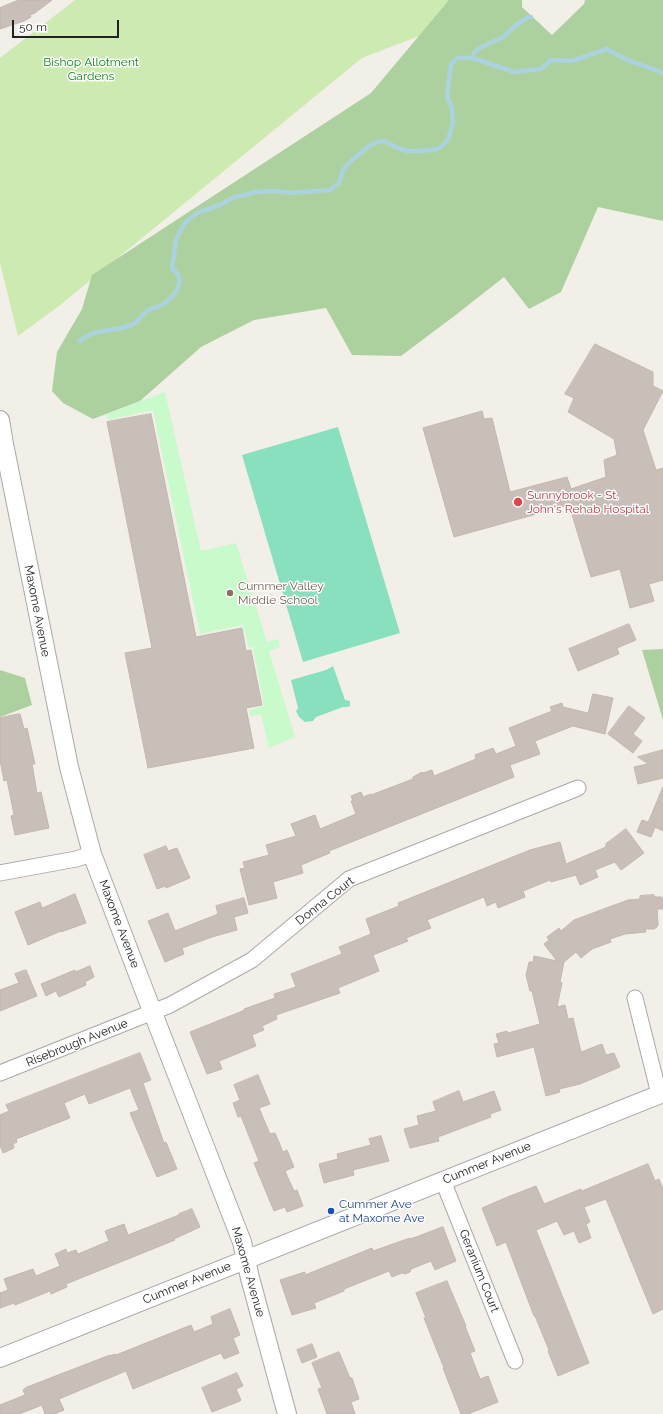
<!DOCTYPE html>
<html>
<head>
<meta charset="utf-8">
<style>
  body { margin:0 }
  #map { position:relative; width:663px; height:1414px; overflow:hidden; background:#f2efe9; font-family:Raleway,sans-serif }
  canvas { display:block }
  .scale { position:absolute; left:12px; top:20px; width:107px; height:18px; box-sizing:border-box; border:2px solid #222; border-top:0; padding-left:5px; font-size:12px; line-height:14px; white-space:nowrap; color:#222; -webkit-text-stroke:3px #fff; paint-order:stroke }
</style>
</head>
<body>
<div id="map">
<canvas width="663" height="1414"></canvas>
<div class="scale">50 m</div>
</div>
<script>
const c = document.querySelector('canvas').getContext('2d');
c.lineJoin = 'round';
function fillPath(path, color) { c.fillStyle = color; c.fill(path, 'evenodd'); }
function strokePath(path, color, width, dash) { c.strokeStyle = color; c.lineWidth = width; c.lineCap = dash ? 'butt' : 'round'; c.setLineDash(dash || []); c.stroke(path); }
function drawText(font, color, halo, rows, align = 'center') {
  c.font = font + ' Raleway,sans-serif'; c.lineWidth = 3; c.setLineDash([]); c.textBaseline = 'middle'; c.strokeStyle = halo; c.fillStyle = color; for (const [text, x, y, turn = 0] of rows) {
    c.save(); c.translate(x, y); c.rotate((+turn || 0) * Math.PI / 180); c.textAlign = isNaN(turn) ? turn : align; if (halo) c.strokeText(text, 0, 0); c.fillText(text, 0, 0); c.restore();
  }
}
const grass = new Path2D(`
  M 75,0 L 512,0 L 362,58 L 59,306 L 18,336 L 0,263 L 0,58 Z`);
const forest = new Path2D(`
  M 449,0 L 522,0 L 522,7 L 552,35 L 584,4 L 585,0 L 663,0 L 663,221 L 598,207 L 561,292 L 529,309 L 504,277 L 457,314 L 401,356 L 352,355 L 326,308 L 254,320 L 201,347 L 140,401 L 93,419 L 63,403 L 52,391 L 57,352 L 82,309 L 92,275 L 371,93 Z
  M 663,649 L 663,720 L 642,650 Z
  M 0,670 L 25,678 L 32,705 L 0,717 Z`);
const park = new Path2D(`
  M 165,392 L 201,551 L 236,543 L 267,642 L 278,639 L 280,647 L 269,651 L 295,737 L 269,748 L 261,714 L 250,716 L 249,710 L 264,706 L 253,647 L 249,648 L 243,625 L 200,634 L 153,410 L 108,420 L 107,414 Z`);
const pitch = new Path2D(`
  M 338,427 L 400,633 L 303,662 L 242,455 Z
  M 333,666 L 345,700 L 350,701 L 350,706 L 347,707 L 343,707 L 316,717 L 313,721 L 305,722 L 299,717 L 296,711 L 298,708 L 291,680 L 326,670 Z`);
const stream = new Path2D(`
  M 473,58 C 473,54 474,52 477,50 C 485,44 495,42 503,37 C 512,30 520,19 531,17
  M 80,341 C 93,329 114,331 129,326 C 138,324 141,315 148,310 C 151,308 156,308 159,306 C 169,302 184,287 178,275 C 177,273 174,271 172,268 L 176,239 L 185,223 L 197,213 L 220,205 L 232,198 L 256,192 L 276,191 L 291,193 L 330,190 L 339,183 L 343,170 L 352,160 L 369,146 L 377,142 L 384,141 L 400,149 L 408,151 L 422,151 L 437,149 L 443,145 L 448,140 L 453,122 L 452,109 L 447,96 L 451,64 L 457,58 L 473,58 L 514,72 L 541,69 L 551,60 L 572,61 L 607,49 L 625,59 L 663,73`);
const building = new Path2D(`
  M 19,0 L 52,0 L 35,13 L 30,15 L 31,17 L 24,21 L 0,29 L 0,8 Z
  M 595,344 L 653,372 L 653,386 L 663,391 L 643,430 L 656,470 L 663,468 L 663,580 L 649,584 L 654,601 L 630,608 L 620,569 L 591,577 L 569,505 L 454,537 L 423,428 L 482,411 L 484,419 L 492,418 L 510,492 L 567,477 L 571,489 L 606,477 L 604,460 L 617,455 L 614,439 L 568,412 L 574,398 L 565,394 Z
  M 151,414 L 196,637 L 242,628 L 246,651 L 251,650 L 262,705 L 246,708 L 254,748 L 148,768 L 125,653 L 152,648 L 107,422 Z
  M 629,624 L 636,640 L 617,648 L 619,654 L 578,671 L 569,649 Z
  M 593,694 L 613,698 L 605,734 L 573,726 L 535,741 L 540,754 L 510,765 L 514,777 L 329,851 L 330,853 L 301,865 L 303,873 L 273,882 L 277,898 L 249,905 L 240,869 L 245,868 L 243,862 L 269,855 L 266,845 L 296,836 L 291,824 L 315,815 L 320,829 L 356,814 L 351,801 L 353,801 L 351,796 L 361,792 L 363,797 L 371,794 L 371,795 L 413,779 L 413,777 L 422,772 L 423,773 L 432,770 L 434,776 L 476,759 L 475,755 L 493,748 L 496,754 L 516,746 L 509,728 L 552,711 L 550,707 L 562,703 L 563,707 L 588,713 Z
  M 629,706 L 645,718 L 633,734 L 642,741 L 633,753 L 608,734 Z
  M 20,714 L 24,729 L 27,728 L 35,764 L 32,764 L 37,793 L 41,792 L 49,828 L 15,835 L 11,816 L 14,815 L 7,780 L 4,781 L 0,760 L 0,718 Z
  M 663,750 L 663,778 L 638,784 L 634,767 L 648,764 L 638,757 Z
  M 663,787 L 663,831 L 655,827 L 651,837 L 637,832 L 642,820 L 648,822 Z
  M 626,829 L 644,853 L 621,870 L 615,862 L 595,870 L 598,877 L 580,885 L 576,875 L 551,882 L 550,880 L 523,891 L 525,897 L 498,908 L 496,902 L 487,906 L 484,897 L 427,920 L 431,928 L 406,938 L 408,941 L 373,955 L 379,971 L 338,988 L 340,993 L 276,1015 L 277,1019 L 262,1026 L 264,1030 L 252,1035 L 256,1046 L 219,1061 L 222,1069 L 207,1074 L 190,1032 L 245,1010 L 244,1009 L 275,998 L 274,994 L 296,987 L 291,974 L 342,954 L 339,947 L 371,934 L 366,919 L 399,906 L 398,903 L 530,850 L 560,842 L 566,864 L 606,847 L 606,844 Z
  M 166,846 L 168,851 L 177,848 L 190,878 L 166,888 L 165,886 L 157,889 L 144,855 Z
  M 75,894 L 86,923 L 61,932 L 61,931 L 28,945 L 15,912 L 40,902 L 42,908 Z
  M 654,895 L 654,897 L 662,897 L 663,906 L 663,909 L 657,909 L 658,924 L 657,927 L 654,929 L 645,929 L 646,932 L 625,934 L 610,939 L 611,942 L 592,949 L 581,958 L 576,952 L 564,962 L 560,982 L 562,983 L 557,1007 L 565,1005 L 568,1019 L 573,1018 L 581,1052 L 602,1044 L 606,1055 L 614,1053 L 620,1067 L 580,1084 L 559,1089 L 560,1092 L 546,1096 L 534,1047 L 497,1057 L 494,1044 L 499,1043 L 496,1034 L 507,1031 L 508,1033 L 540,1024 L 532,991 L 530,991 L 526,975 L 529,962 L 533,962 L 534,956 L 557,961 L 544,944 L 549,940 L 547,937 L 559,928 L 561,931 L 574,920 L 628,900 L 640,899 L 640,896 Z
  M 244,898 L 248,913 L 234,917 L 237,930 L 212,937 L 182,948 L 184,954 L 165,962 L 148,921 L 168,913 L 175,931 L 218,914 L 216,906 Z
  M 90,966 L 94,977 L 85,982 L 86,985 L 59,997 L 56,991 L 46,996 L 41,984 L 75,970 L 75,972 Z
  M 26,970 L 37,996 L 0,1011 L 0,990 L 19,983 L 15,974 Z
  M 140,1053 L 151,1080 L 143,1083 L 144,1086 L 164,1143 L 166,1142 L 177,1169 L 157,1177 L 130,1113 L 139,1110 L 130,1088 L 89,1104 L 85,1094 L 64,1103 L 70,1118 L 16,1139 L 17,1142 L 13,1144 L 14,1148 L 3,1153 L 0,1145 L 0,1115 L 9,1111 L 6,1105 Z
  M 258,1075 L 270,1104 L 259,1108 L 270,1134 L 275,1133 L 283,1152 L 287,1150 L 294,1167 L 285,1171 L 294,1191 L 297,1190 L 303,1206 L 287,1212 L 285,1207 L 274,1211 L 254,1163 L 259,1161 L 241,1116 L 238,1117 L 233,1103 L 240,1100 L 234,1085 Z
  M 459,1091 L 463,1102 L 494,1091 L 501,1110 L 490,1114 L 491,1117 L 438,1137 L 439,1141 L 410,1148 L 404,1129 L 419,1125 L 417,1116 L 436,1111 L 433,1102 Z
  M 381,1136 L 389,1161 L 353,1170 L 354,1175 L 324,1183 L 319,1164 L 338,1159 L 337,1154 L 371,1145 L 369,1139 Z
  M 648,1164 L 655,1181 L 659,1179 L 663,1189 L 663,1309 L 653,1314 L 606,1199 L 584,1207 L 590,1222 L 586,1224 L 591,1238 L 579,1243 L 574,1231 L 564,1235 L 557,1221 L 536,1230 L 589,1363 L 558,1376 L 548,1351 L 549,1350 L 535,1316 L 534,1316 L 506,1242 L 497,1246 L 482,1208 L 505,1198 L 536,1186 L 544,1204 L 581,1189 L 581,1191 Z
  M 192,1209 L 200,1227 L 174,1239 L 175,1240 L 66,1284 L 67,1287 L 51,1294 L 50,1291 L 15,1305 L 14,1303 L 0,1308 L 0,1293 L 8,1290 L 4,1279 L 33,1269 L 36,1276 L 60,1266 L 55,1254 L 66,1249 L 67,1253 L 76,1250 L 78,1254 L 109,1241 L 105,1231 L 124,1224 L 128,1235 L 179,1215 L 179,1214 Z
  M 443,1227 L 456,1261 L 435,1270 L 431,1261 L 411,1269 L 410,1272 L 405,1274 L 402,1273 L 392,1277 L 389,1271 L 344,1289 L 344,1291 L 314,1303 L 316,1308 L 292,1315 L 280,1280 L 305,1272 L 305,1275 L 372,1248 L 373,1251 L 410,1238 L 410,1239 L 416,1237 Z
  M 447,1281 L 466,1326 L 465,1326 L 475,1351 L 470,1353 L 480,1379 L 488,1376 L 498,1402 L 468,1414 L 461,1414 L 443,1368 L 444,1368 L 424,1318 L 426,1318 L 416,1293 Z
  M 230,1309 L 240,1335 L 233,1338 L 239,1353 L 224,1359 L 221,1353 L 133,1389 L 126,1371 L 59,1399 L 64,1410 L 54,1414 L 45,1414 L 42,1405 L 19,1414 L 0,1414 L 0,1405 L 25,1395 L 23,1390 L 27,1387 L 110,1355 L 110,1356 L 115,1354 L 116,1355 L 191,1325 L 194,1332 L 213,1324 L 211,1317 Z
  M 312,1344 L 317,1357 L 302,1363 L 297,1350 Z
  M 339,1352 L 350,1378 L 352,1378 L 359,1399 L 351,1402 L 355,1414 L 327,1414 L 318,1389 L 322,1388 L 312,1363 Z
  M 237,1373 L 243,1386 L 236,1389 L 241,1400 L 240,1401 L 212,1412 L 202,1388 Z`);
const minor = new Path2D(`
  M 0,873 L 76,859 L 92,854
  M 635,998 L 659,1094
  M 0,1073 L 170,1005 L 252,960 L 349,879 L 578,788
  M 443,1181 L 515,1361`);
const tertiary = new Path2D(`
  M 0,420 L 4,444 L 69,767 L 92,854 L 144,990 L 242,1242 L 250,1278 L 287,1414
  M 0,1358 L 663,1093`);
const markers = [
  [518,502,5,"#e0444e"],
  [230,593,4,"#8d6e63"],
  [331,1211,4,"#1a4fb4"]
];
const parkNames = [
  ["Bishop Allotment",91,62],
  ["Gardens",91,76]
];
const healthNames = [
  ["Sunnybrook - St.",527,495],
  ["John's Rehab Hospital",527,509]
];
const educationNames = [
  ["Cummer Valley",238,586],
  ["Middle School",238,600]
];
const streetNames = [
  ["Maxome Avenue",37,611,79],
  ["Donna Court",325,901,-38],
  ["Maxome Avenue",119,924,69],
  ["Risebrough Avenue",77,1043,-22],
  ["Cummer Avenue",487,1163,-22],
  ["Geranium Court",479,1271,68],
  ["Maxome Avenue",248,1272,74],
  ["Cummer Avenue",187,1283,-22]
];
const transitNames = [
  ["Cummer Ave",339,1204],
  ["at Maxome Ave",339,1218]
];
fillPath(grass, '#cdebb0');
fillPath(forest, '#add19e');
fillPath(park, '#c8facc');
fillPath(pitch, '#88e0be');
strokePath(stream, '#aad3df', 4.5);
fillPath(building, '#c7bfb8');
strokePath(building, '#c4b6ab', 1);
strokePath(minor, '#a9a9a9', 17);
strokePath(tertiary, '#a9a9a9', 20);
strokePath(minor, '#fff', 15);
strokePath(tertiary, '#fff', 18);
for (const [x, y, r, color] of markers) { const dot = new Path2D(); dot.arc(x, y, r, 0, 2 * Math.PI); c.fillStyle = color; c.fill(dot); strokePath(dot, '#fff', 1.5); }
drawText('12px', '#0c8416', '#fff', parkNames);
drawText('12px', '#be3a42', '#fff', healthNames, 'left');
drawText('12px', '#785e54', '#fff', educationNames, 'left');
drawText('12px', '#222', '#fff', streetNames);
drawText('12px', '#164399', '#fff', transitNames, 'left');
</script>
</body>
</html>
